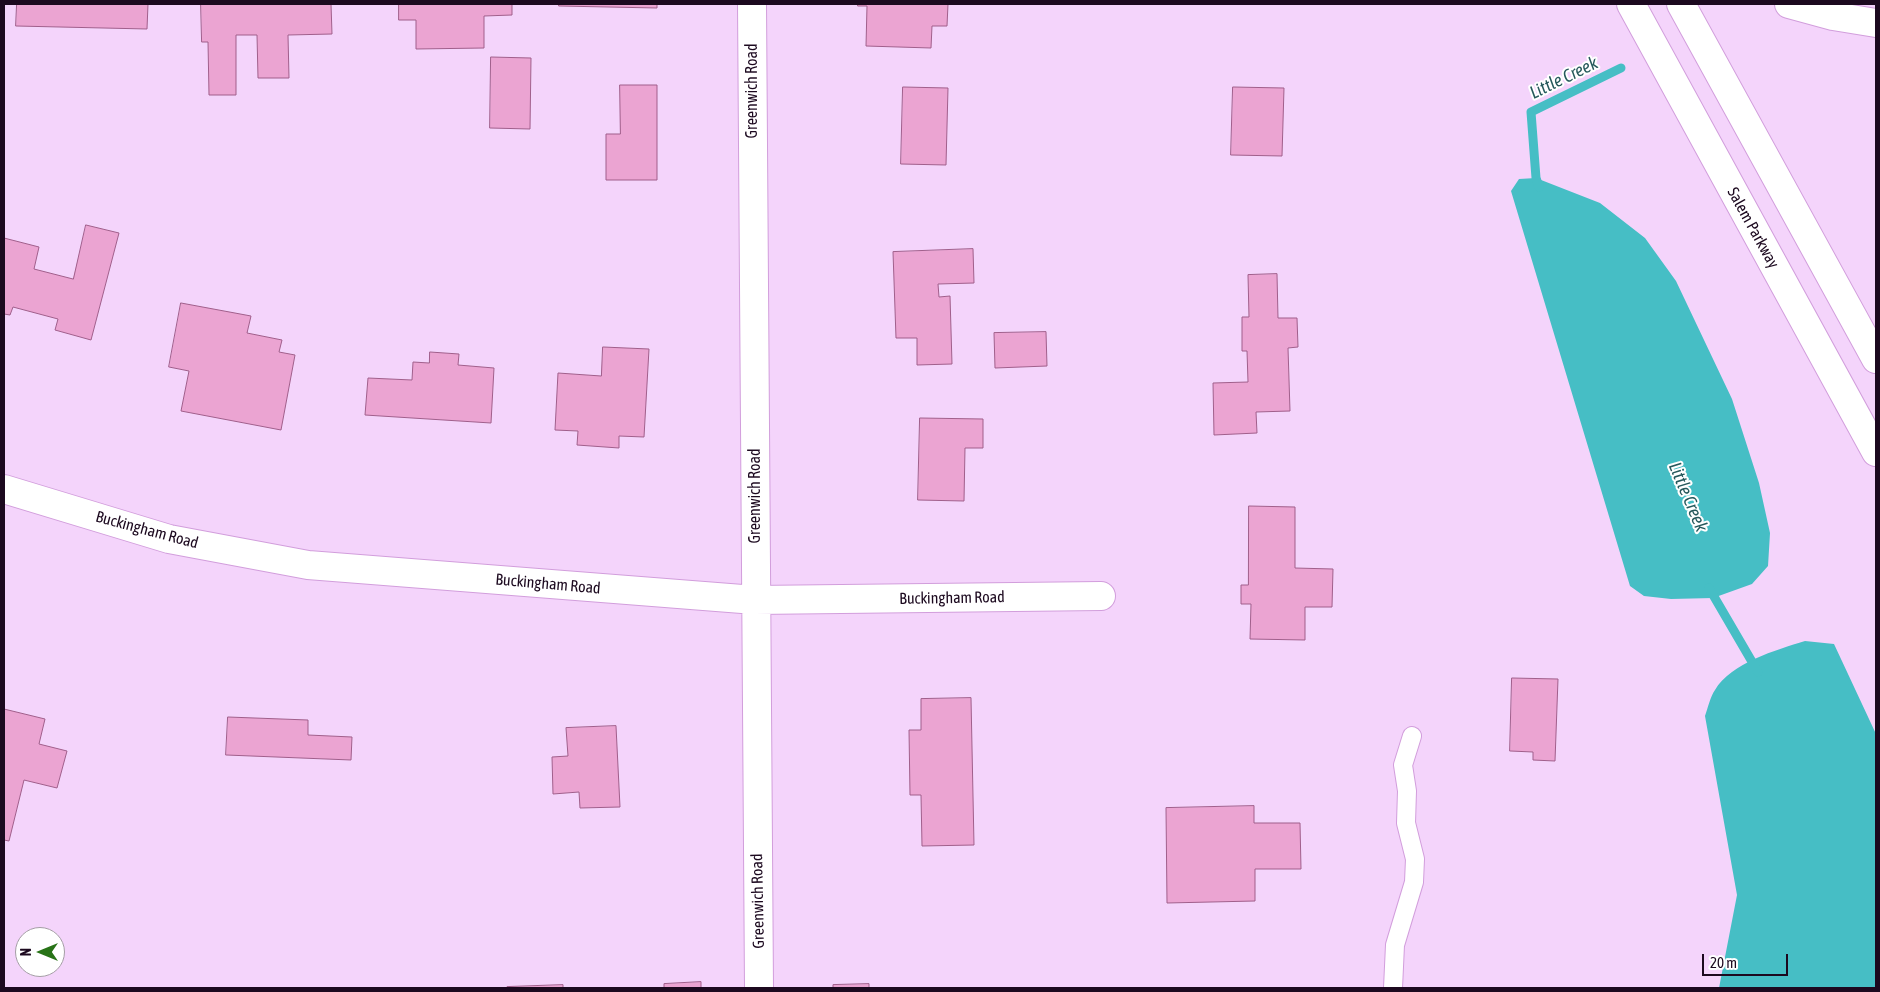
<!DOCTYPE html>
<html>
<head>
<meta charset="utf-8">
<style>
  body { margin:0 }
  #map { position:relative; width:1880px; height:992px; overflow:hidden; background:#f4d4fb; font-family:"Asap Condensed",sans-serif }
  canvas { display:block }
  .frame { position:absolute; inset:0; border:5px solid #1c091f; pointer-events:none }
  .north { position:absolute; left:15px; top:927px; width:50px; height:50px; box-sizing:border-box; background:#fff; border:1px solid #a49da5; border-radius:50%; rotate:270deg; font-size:14px; font-weight:700; line-height:20px; text-align:center; color:#1c091f }
  .north::after { content:''; display:block; margin:auto; width:18px; height:22px; background:#287317; clip-path:polygon(50% 0,100% 100%,50% 72%,0 100%) }
  .scale { position:absolute; left:1702px; top:954px; width:86px; height:22px; box-sizing:border-box; border:2px solid #1c091f; border-top:0; padding-left:6px; font-size:15px; line-height:18px; white-space:nowrap; color:#1c091f; -webkit-text-stroke:4px #fff; paint-order:stroke }
</style>
</head>
<body>
<div id="map">
<canvas width="1880" height="992"></canvas>
<div class="frame"></div>
<div class="north">N</div>
<div class="scale">20 m</div>
</div>
<script>
const c = document.querySelector('canvas').getContext('2d');
c.lineJoin = 'round';
function fillPath(path, color) { c.fillStyle = color; c.fill(path, 'evenodd'); }
function strokePath(path, color, width, dash) { c.strokeStyle = color; c.lineWidth = width; c.lineCap = dash ? 'butt' : 'round'; c.setLineDash(dash || []); c.stroke(path); }
function drawText(font, color, halo, rows, align = 'center') {
  c.font = font + ' "Asap Condensed",sans-serif'; c.lineWidth = 4; c.setLineDash([]); c.textBaseline = 'middle'; c.strokeStyle = halo; c.fillStyle = color; for (const [text, x, y, turn = 0] of rows) {
    c.save(); c.translate(x, y); c.rotate((+turn || 0) * Math.PI / 180); c.textAlign = isNaN(turn) ? turn : align; if (halo) c.strokeText(text, 0, 0); c.fillText(text, 0, 0); c.restore();
  }
}
const water = new Path2D(`
  M 1536,178 L 1600,203 L 1645,238 L 1676,281 L 1732,399 L 1759,483 L 1770,533 L 1768,566 L 1752,584 L 1713,598 L 1671,599 L 1644,596 L 1630,586 L 1511,191 L 1519,179 Z
  M 1805,641 L 1834,644 L 1876,734 L 1876,988 L 1719,988 L 1737,895 L 1705,716 C 1708,708 1710,697 1715,690 C 1731,663 1776,650 1805,641 Z`);
const stream = new Path2D(`
  M 1539,187 L 1536,178 L 1531,112 L 1621,68
  M 1709,588 L 1758,672`);
const building = new Path2D(`
  M 17,4 L 148,4 L 147,29 L 16,26 Z
  M 201,4 L 331,4 L 332,34 L 288,35 L 289,78 L 258,78 L 257,35 L 236,35 L 236,95 L 209,95 L 208,42 L 202,42 Z
  M 399,4 L 512,4 L 512,15 L 484,16 L 484,48 L 416,49 L 416,20 L 399,20 Z
  M 559,4 L 657,4 L 657,8 L 559,6 Z
  M 858,4 L 948,4 L 947,26 L 932,26 L 931,48 L 866,46 L 867,6 L 858,6 Z
  M 491,57 L 531,58 L 530,129 L 490,128 Z
  M 620,85 L 657,85 L 657,180 L 606,180 L 606,134 L 620,134 Z
  M 903,87 L 948,88 L 946,165 L 901,164 Z
  M 1233,87 L 1284,88 L 1282,156 L 1231,155 Z
  M 86,225 L 119,233 L 91,340 L 55,330 L 58,319 L 13,307 L 10,315 L 4,314 L 4,238 L 39,247 L 34,269 L 73,279 Z
  M 973,249 L 974,283 L 938,284 L 939,297 L 950,296 L 952,364 L 917,365 L 917,338 L 896,338 L 893,252 Z
  M 1277,274 L 1278,318 L 1297,318 L 1298,347 L 1288,348 L 1290,411 L 1256,412 L 1257,433 L 1214,435 L 1213,383 L 1248,382 L 1247,351 L 1242,351 L 1242,317 L 1249,317 L 1248,275 Z
  M 181,303 L 251,316 L 247,333 L 282,340 L 279,352 L 295,355 L 281,430 L 181,411 L 189,371 L 169,367 Z
  M 1046,332 L 1047,366 L 995,368 L 994,333 Z
  M 603,347 L 649,349 L 644,437 L 619,436 L 619,448 L 577,445 L 578,431 L 555,430 L 558,373 L 601,376 Z
  M 430,352 L 459,354 L 458,365 L 494,368 L 491,423 L 365,415 L 368,378 L 412,380 L 413,362 L 429,363 Z
  M 920,418 L 983,419 L 983,448 L 965,448 L 964,501 L 918,500 Z
  M 1249,506 L 1295,507 L 1295,568 L 1333,569 L 1332,607 L 1305,607 L 1305,640 L 1250,639 L 1251,604 L 1241,604 L 1241,585 L 1248,585 Z
  M 1512,678 L 1558,679 L 1555,761 L 1533,760 L 1533,752 L 1510,751 Z
  M 971,698 L 974,845 L 922,846 L 921,795 L 910,795 L 909,730 L 921,730 L 921,699 Z
  M 4,709 L 45,719 L 39,744 L 67,751 L 57,788 L 24,780 L 9,841 L 4,840 Z
  M 228,717 L 308,720 L 308,735 L 352,737 L 351,760 L 226,755 Z
  M 616,726 L 620,807 L 580,808 L 579,792 L 553,794 L 552,757 L 568,756 L 566,728 Z
  M 1254,806 L 1254,823 L 1300,823 L 1301,869 L 1255,869 L 1255,901 L 1167,903 L 1166,808 Z
  M 701,982 L 701,988 L 664,988 L 664,984 Z
  M 869,984 L 869,988 L 833,988 L 833,985 Z
  M 563,985 L 563,988 L 507,988 L 507,987 Z`);
const service = new Path2D(`
  M 1393,988 L 1395,945 L 1414,882 L 1415,859 L 1406,823 L 1407,791 L 1403,765 L 1412,736`);
const minor = new Path2D(`
  M 752,4 L 759,988
  M 4,489 L 169,539 L 308,565 L 755,600 L 1101,596`);
const tertiary = new Path2D(`
  M 1789,4 L 1833,16 L 1876,23`);
const motorway = new Path2D(`
  M 1631,4 L 1876,452
  M 1681,4 L 1876,359`);
const streetNames = [
  ["Greenwich Road",752,91,-90],
  ["Salem Parkway",1753,228,61],
  ["Greenwich Road",755,496,-90],
  ["Buckingham Road",147,530,15],
  ["Buckingham Road",548,584,5],
  ["Buckingham Road",952,598,-1],
  ["Greenwich Road",758,901,-91]
];
const waterNames = [
  ["Little Creek",1564,78,-26],
  ["Little Creek",1688,497,67]
];
fillPath(water, '#46bec5');
strokePath(stream, '#46bec5', 9);
fillPath(building, '#eba4d2');
strokePath(building, '#a05f8b', 1);
strokePath(service, '#d29edc', 20);
strokePath(minor, '#d29edc', 30);
strokePath(tertiary, '#d29edc', 30);
strokePath(motorway, '#d29edc', 30);
strokePath(service, '#fff', 18);
strokePath(minor, '#fff', 28);
strokePath(tertiary, '#fff', 28);
strokePath(motorway, '#fff', 28);
drawText('16px', '#1c091f', '#fff', streetNames);
drawText('italic 18px', '#26595c', '#fff', waterNames);
</script>
</body>
</html>
